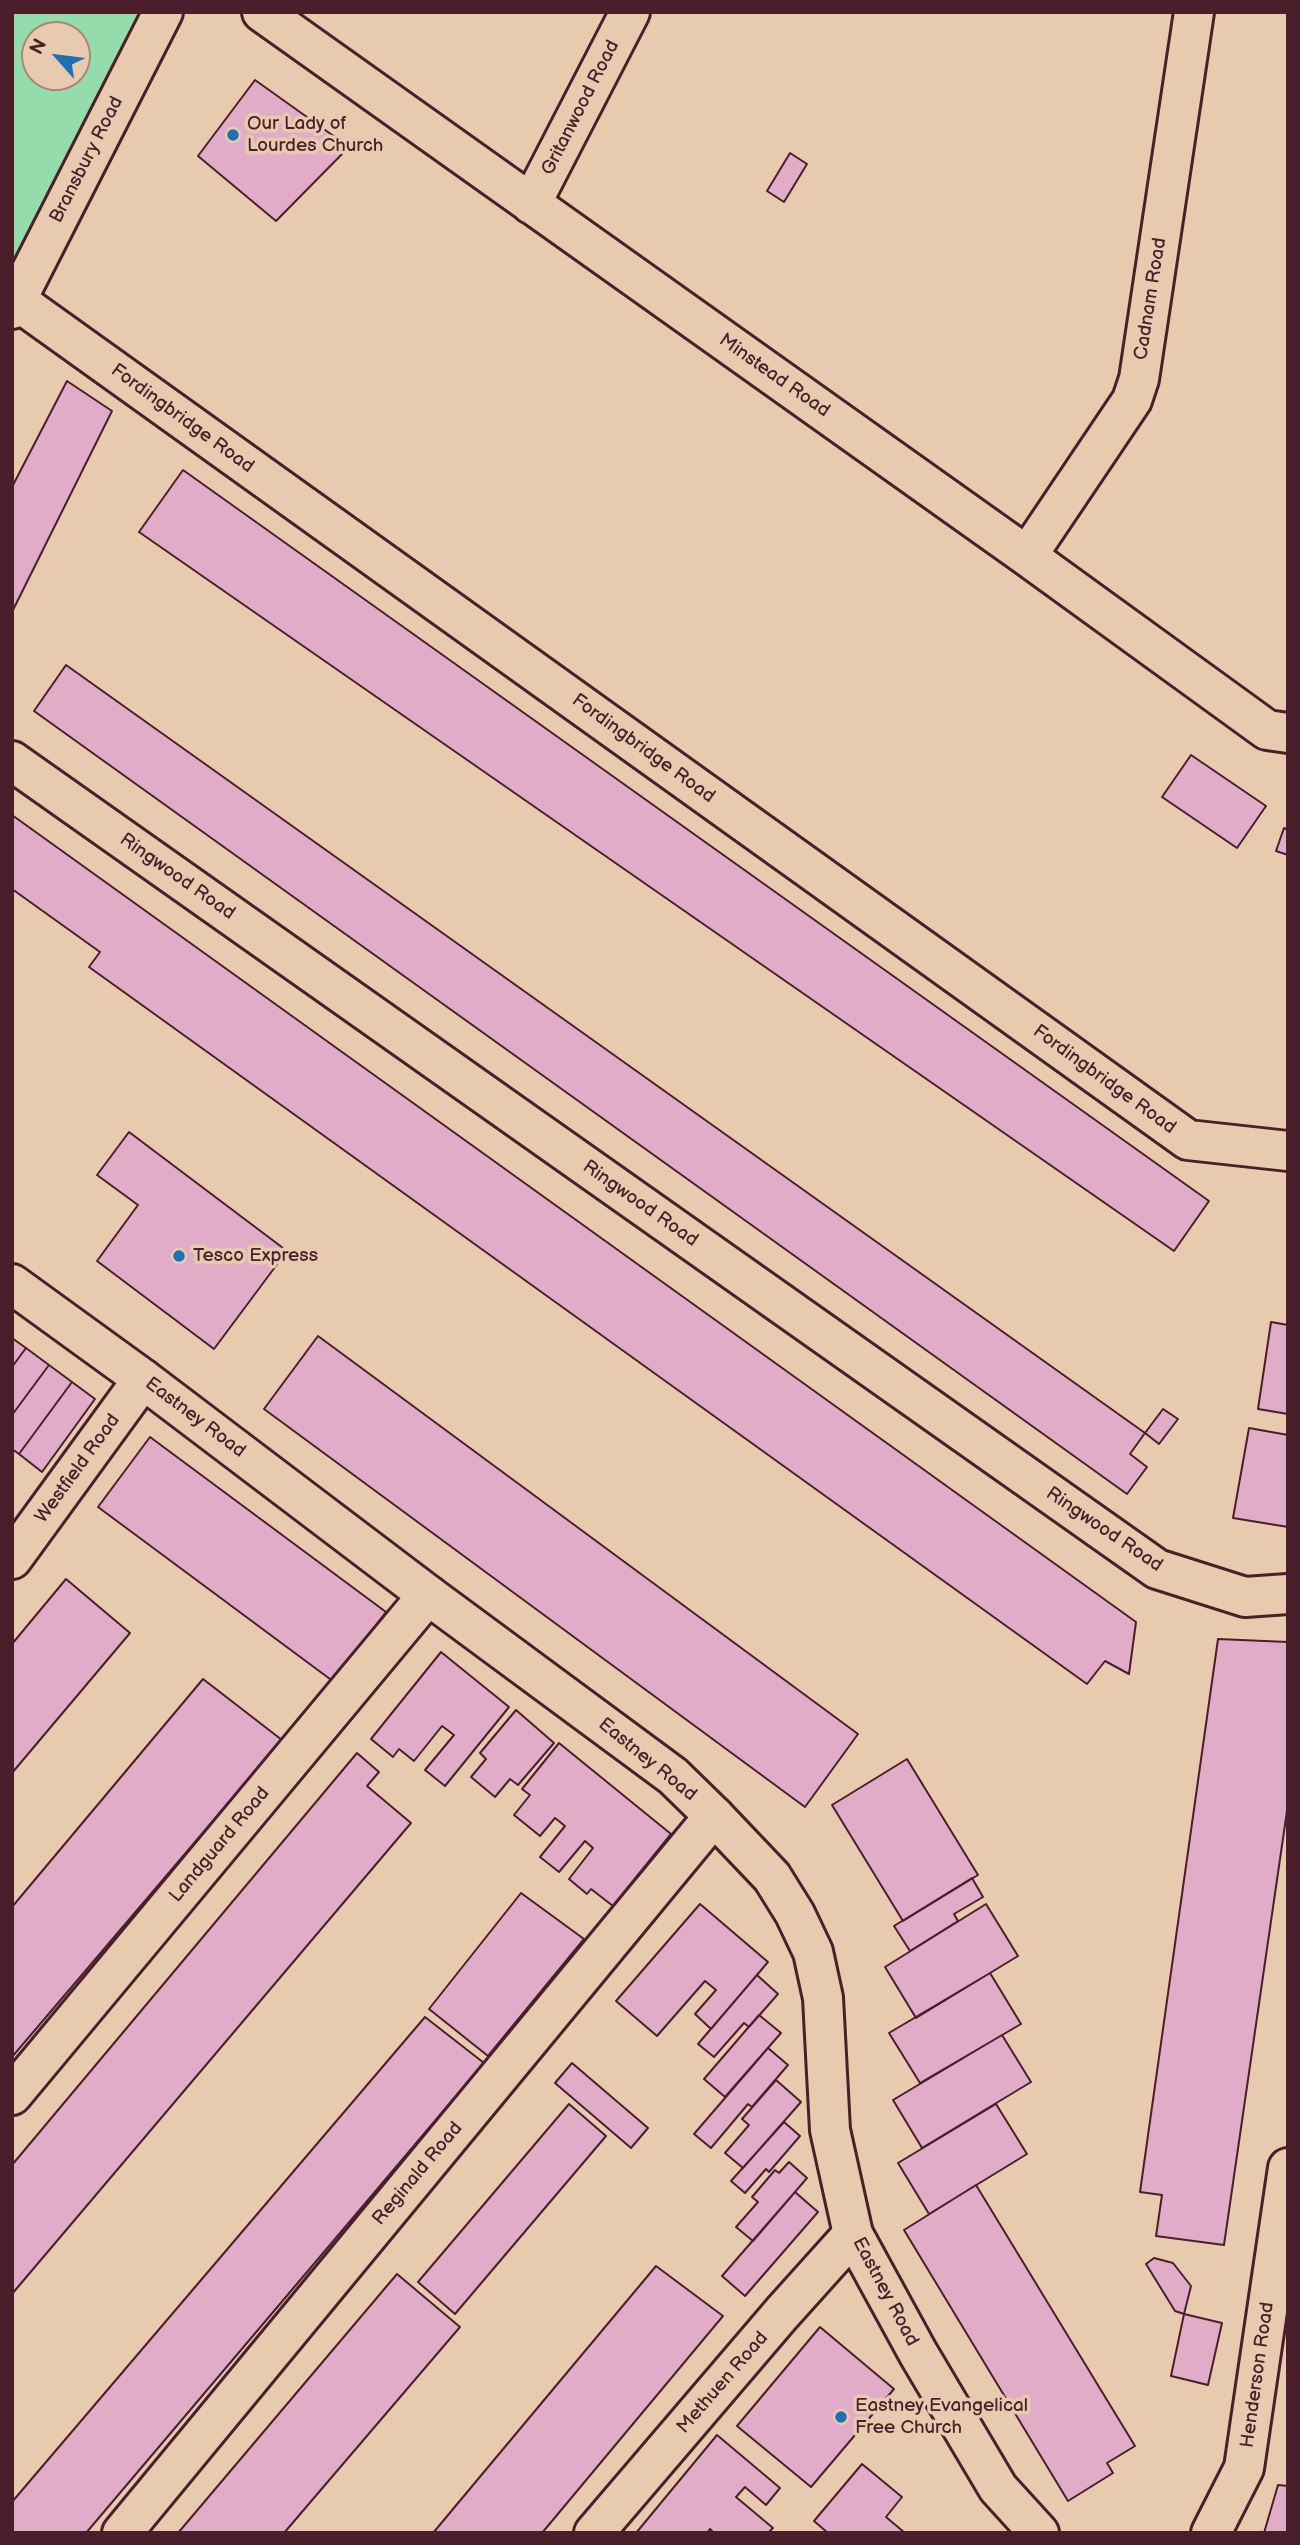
<!DOCTYPE html>
<html>
<head>
<meta charset="utf-8">
<style>
  body { margin:0 }
  #map { position:relative; width:1300px; height:2545px; overflow:hidden; background:#e8cbaf; font-family:"Balsamiq Sans",sans-serif }
  canvas { display:block }
  .frame { position:absolute; inset:0; border:14px solid #4a1f2b; pointer-events:none }
  .north { position:absolute; left:21px; top:21px; width:70px; height:70px; box-sizing:border-box; background:#e8cbaf; border:2px solid #a9867a; border-radius:50%; rotate:298deg; font-size:19px; font-weight:700; line-height:28px; text-align:center; color:#4a1f2b }
  .north::after { content:''; display:block; margin:auto; width:24px; height:32px; background:#1f6fb2; clip-path:polygon(50% 0,100% 100%,50% 72%,0 100%) }
</style>
</head>
<body>
<div id="map">
<canvas width="1300" height="2545"></canvas>
<div class="frame"></div>
<div class="north">N</div>
</div>
<script>
const c = document.querySelector('canvas').getContext('2d');
c.lineJoin = 'round';
function fillPath(path, color) { c.fillStyle = color; c.fill(path, 'evenodd'); }
function strokePath(path, color, width, dash) { c.strokeStyle = color; c.lineWidth = width; c.lineCap = dash ? 'butt' : 'round'; c.setLineDash(dash || []); c.stroke(path); }
function drawText(font, color, halo, rows, align = 'center') {
  c.font = font + ' "Balsamiq Sans",sans-serif'; c.lineWidth = 7; c.setLineDash([]); c.textBaseline = 'middle'; c.strokeStyle = halo; c.fillStyle = color; for (const [text, x, y, turn = 0] of rows) {
    c.save(); c.translate(x, y); c.rotate((+turn || 0) * Math.PI / 180); c.textAlign = isNaN(turn) ? turn : align; if (halo) c.strokeText(text, 0, 0); c.fillText(text, 0, 0); c.restore();
  }
}
const green = new Path2D(`
  M 12,12 L 163,12 L 12,309 ZM 35,35 L 77,35 L 77,77 L 35,77 Z`);
const building = new Path2D(`
  M 255,80 L 349,147 L 276,221 L 198,156 Z
  M 790,153 L 807,164 L 784,202 L 767,191 Z
  M 67,381 L 112,411 L 12,612 L 12,487 Z
  M 183,470 L 1209,1201 L 1174,1251 L 139,532 Z
  M 66,665 L 1145,1433 L 1130,1454 L 1147,1467 L 1127,1494 L 34,711 Z
  M 1191,755 L 1266,806 L 1237,848 L 1162,797 Z
  M 12,815 L 1136,1622 L 1129,1674 L 1105,1661 L 1087,1684 L 89,967 L 100,952 L 12,889 Z
  M 1284,828 L 1288,830 L 1288,855 L 1276,851 Z
  M 129,1132 L 287,1251 L 214,1349 L 97,1261 L 138,1205 L 97,1175 Z
  M 1271,1322 L 1288,1325 L 1288,1414 L 1258,1409 Z
  M 318,1336 L 858,1734 L 805,1807 L 264,1409 Z
  M 12,1338 L 26,1348 L 12,1367 Z
  M 26,1348 L 49,1365 L 12,1415 L 12,1367 Z
  M 49,1365 L 72,1382 L 19,1454 L 12,1449 L 12,1415 Z
  M 72,1382 L 95,1399 L 42,1472 L 19,1454 Z
  M 1163,1409 L 1178,1419 L 1159,1444 L 1145,1433 Z
  M 1249,1428 L 1288,1435 L 1288,1527 L 1233,1518 Z
  M 150,1437 L 386,1612 L 334,1682 L 98,1507 Z
  M 66,1579 L 130,1633 L 12,1773 L 12,1644 Z
  M 1218,1639 L 1288,1642 L 1288,1804 L 1224,2245 L 1156,2236 L 1162,2195 L 1140,2192 Z
  M 441,1652 L 509,1707 L 445,1786 L 425,1770 L 454,1735 L 442,1726 L 414,1761 L 399,1749 L 393,1757 L 371,1739 Z
  M 203,1679 L 282,1740 L 12,2057 L 12,1907 Z
  M 516,1710 L 554,1743 L 518,1785 L 510,1779 L 495,1797 L 471,1777 L 486,1759 L 480,1753 Z
  M 559,1743 L 671,1834 L 613,1906 L 591,1889 L 587,1894 L 569,1879 L 593,1848 L 585,1841 L 559,1872 L 540,1857 L 565,1826 L 555,1818 L 540,1836 L 514,1815 L 530,1795 L 522,1789 Z
  M 357,1753 L 379,1772 L 367,1786 L 411,1823 L 12,2294 L 12,2165 Z
  M 907,1759 L 978,1875 L 903,1921 L 832,1805 Z
  M 972,1878 L 983,1897 L 954,1914 L 958,1921 L 910,1951 L 894,1926 Z
  M 521,1893 L 584,1939 L 488,2056 L 429,2009 Z
  M 700,1904 L 768,1962 L 711,2029 L 695,2014 L 716,1990 L 705,1981 L 657,2036 L 616,2001 Z
  M 986,1904 L 1018,1956 L 916,2018 L 885,1967 Z
  M 990,1973 L 1021,2024 L 920,2083 L 889,2033 Z
  M 757,1975 L 778,1994 L 749,2027 L 744,2023 L 714,2057 L 698,2044 Z
  M 759,2015 L 781,2033 L 725,2097 L 704,2079 Z
  M 425,2017 L 484,2063 L 86,2533 L 12,2533 L 12,2502 Z
  M 1002,2035 L 1031,2082 L 922,2148 L 893,2100 Z
  M 768,2048 L 788,2065 L 752,2107 L 748,2104 L 711,2148 L 694,2134 Z
  M 572,2063 L 648,2128 L 631,2148 L 555,2083 Z
  M 776,2080 L 801,2102 L 743,2168 L 725,2153 L 749,2125 L 742,2119 Z
  M 569,2104 L 606,2136 L 455,2314 L 418,2282 Z
  M 996,2104 L 1027,2154 L 929,2214 L 898,2163 Z
  M 784,2122 L 800,2136 L 769,2172 L 766,2169 L 745,2193 L 731,2181 Z
  M 789,2162 L 807,2178 L 753,2241 L 736,2227 L 758,2202 L 752,2197 L 775,2170 L 779,2173 Z
  M 976,2185 L 1135,2446 L 1107,2463 L 1113,2473 L 1068,2501 L 904,2230 Z
  M 795,2192 L 818,2212 L 745,2296 L 722,2276 Z
  M 1154,2258 L 1173,2263 L 1191,2286 L 1184,2314 L 1175,2311 L 1146,2264 Z
  M 656,2266 L 723,2316 L 542,2533 L 433,2533 Z
  M 397,2274 L 460,2327 L 284,2533 L 178,2533 Z
  M 1184,2314 L 1222,2323 L 1208,2385 L 1171,2376 Z
  M 820,2327 L 894,2389 L 811,2487 L 737,2426 Z
  M 717,2435 L 780,2488 L 766,2505 L 745,2487 L 736,2497 L 773,2528 L 768,2533 L 714,2533 L 710,2529 L 707,2533 L 636,2533 Z
  M 862,2464 L 902,2497 L 886,2517 L 905,2533 L 828,2533 L 814,2521 Z
  M 1278,2485 L 1288,2486 L 1288,2533 L 1264,2533 Z`);
const street = new Path2D(`
  M 262,12 L 1027,556 L 1267,730 L 1288,733
  M 531,204 L 630,12
  M 16,300 L 1188,1140 L 1288,1151
  M 1027,556 L 1132,400 L 1139,379 L 1194,12
  M 12,761 L 1157,1569 L 1245,1597 L 1288,1594
  M 12,1559 L 143,1379
  M 12,2095 L 428,1595
  M 122,2533 L 714,1816
  M 594,2533 L 782,2313 L 853,2234
  M 1211,2533 L 1244,2468 L 1288,2168`);
const secondary = new Path2D(`
  M 12,309 L 163,12`);
const primary = new Path2D(`
  M 12,1284 L 143,1379 L 428,1595 L 673,1776 L 714,1816 L 772,1877 L 795,1914 L 813,1952 L 823,1998 L 830,2130 L 853,2234 L 918,2353 L 998,2488 L 1039,2533`);
const markers = [
  [233,135,7,"#1f6fb2"],
  [179,1256,7,"#1f6fb2"],
  [841,2417,7,"#1f6fb2"]
];
const streetNames = [
  ["Gritanwood Road",581,108,-63],
  ["Bransbury Road",87,160,-63],
  ["Cadnam Road",1151,299,-81],
  ["Minstead Road",774,376,35],
  ["Fordingbridge Road",182,419,36],
  ["Fordingbridge Road",643,749,36],
  ["Ringwood Road",177,877,35],
  ["Fordingbridge Road",1104,1080,36],
  ["Ringwood Road",640,1204,35],
  ["Eastney Road",195,1418,37],
  ["Westfield Road",78,1469,-54],
  ["Ringwood Road",1104,1530,34],
  ["Eastney Road",647,1760,39],
  ["Landguard Road",220,1845,-50],
  ["Reginald Road",418,2174,-50],
  ["Eastney Road",885,2292,62],
  ["Henderson Road",1258,2375,-82],
  ["Methuen Road",723,2383,-49]
];
const poiNames = [
  ["Our Lady of",247,124],
  ["Lourdes Church",247,146],
  ["Tesco Express",193,1256],
  ["Eastney Evangelical",855,2406],
  ["Free Church",855,2428]
];
fillPath(green, '#94dcab');
fillPath(building, '#e1acc7');
strokePath(building, '#4a1f2b', 2);
strokePath(street, '#4a1f2b', 44);
strokePath(secondary, '#4a1f2b', 44);
strokePath(primary, '#4a1f2b', 44);
strokePath(street, '#e8cbaf', 38);
strokePath(secondary, '#e8cbaf', 38);
strokePath(primary, '#e8cbaf', 38);
for (const [x, y, r, color] of markers) { const dot = new Path2D(); dot.arc(x, y, r, 0, 2 * Math.PI); c.fillStyle = color; c.fill(dot); strokePath(dot, '#e8cbaf', 2.5); }
drawText('19px', '#4a1f2b', '#e8cbaf', streetNames);
drawText('19px', '#4a1f2b', '#e8cbaf', poiNames, 'left');
</script>
</body>
</html>
